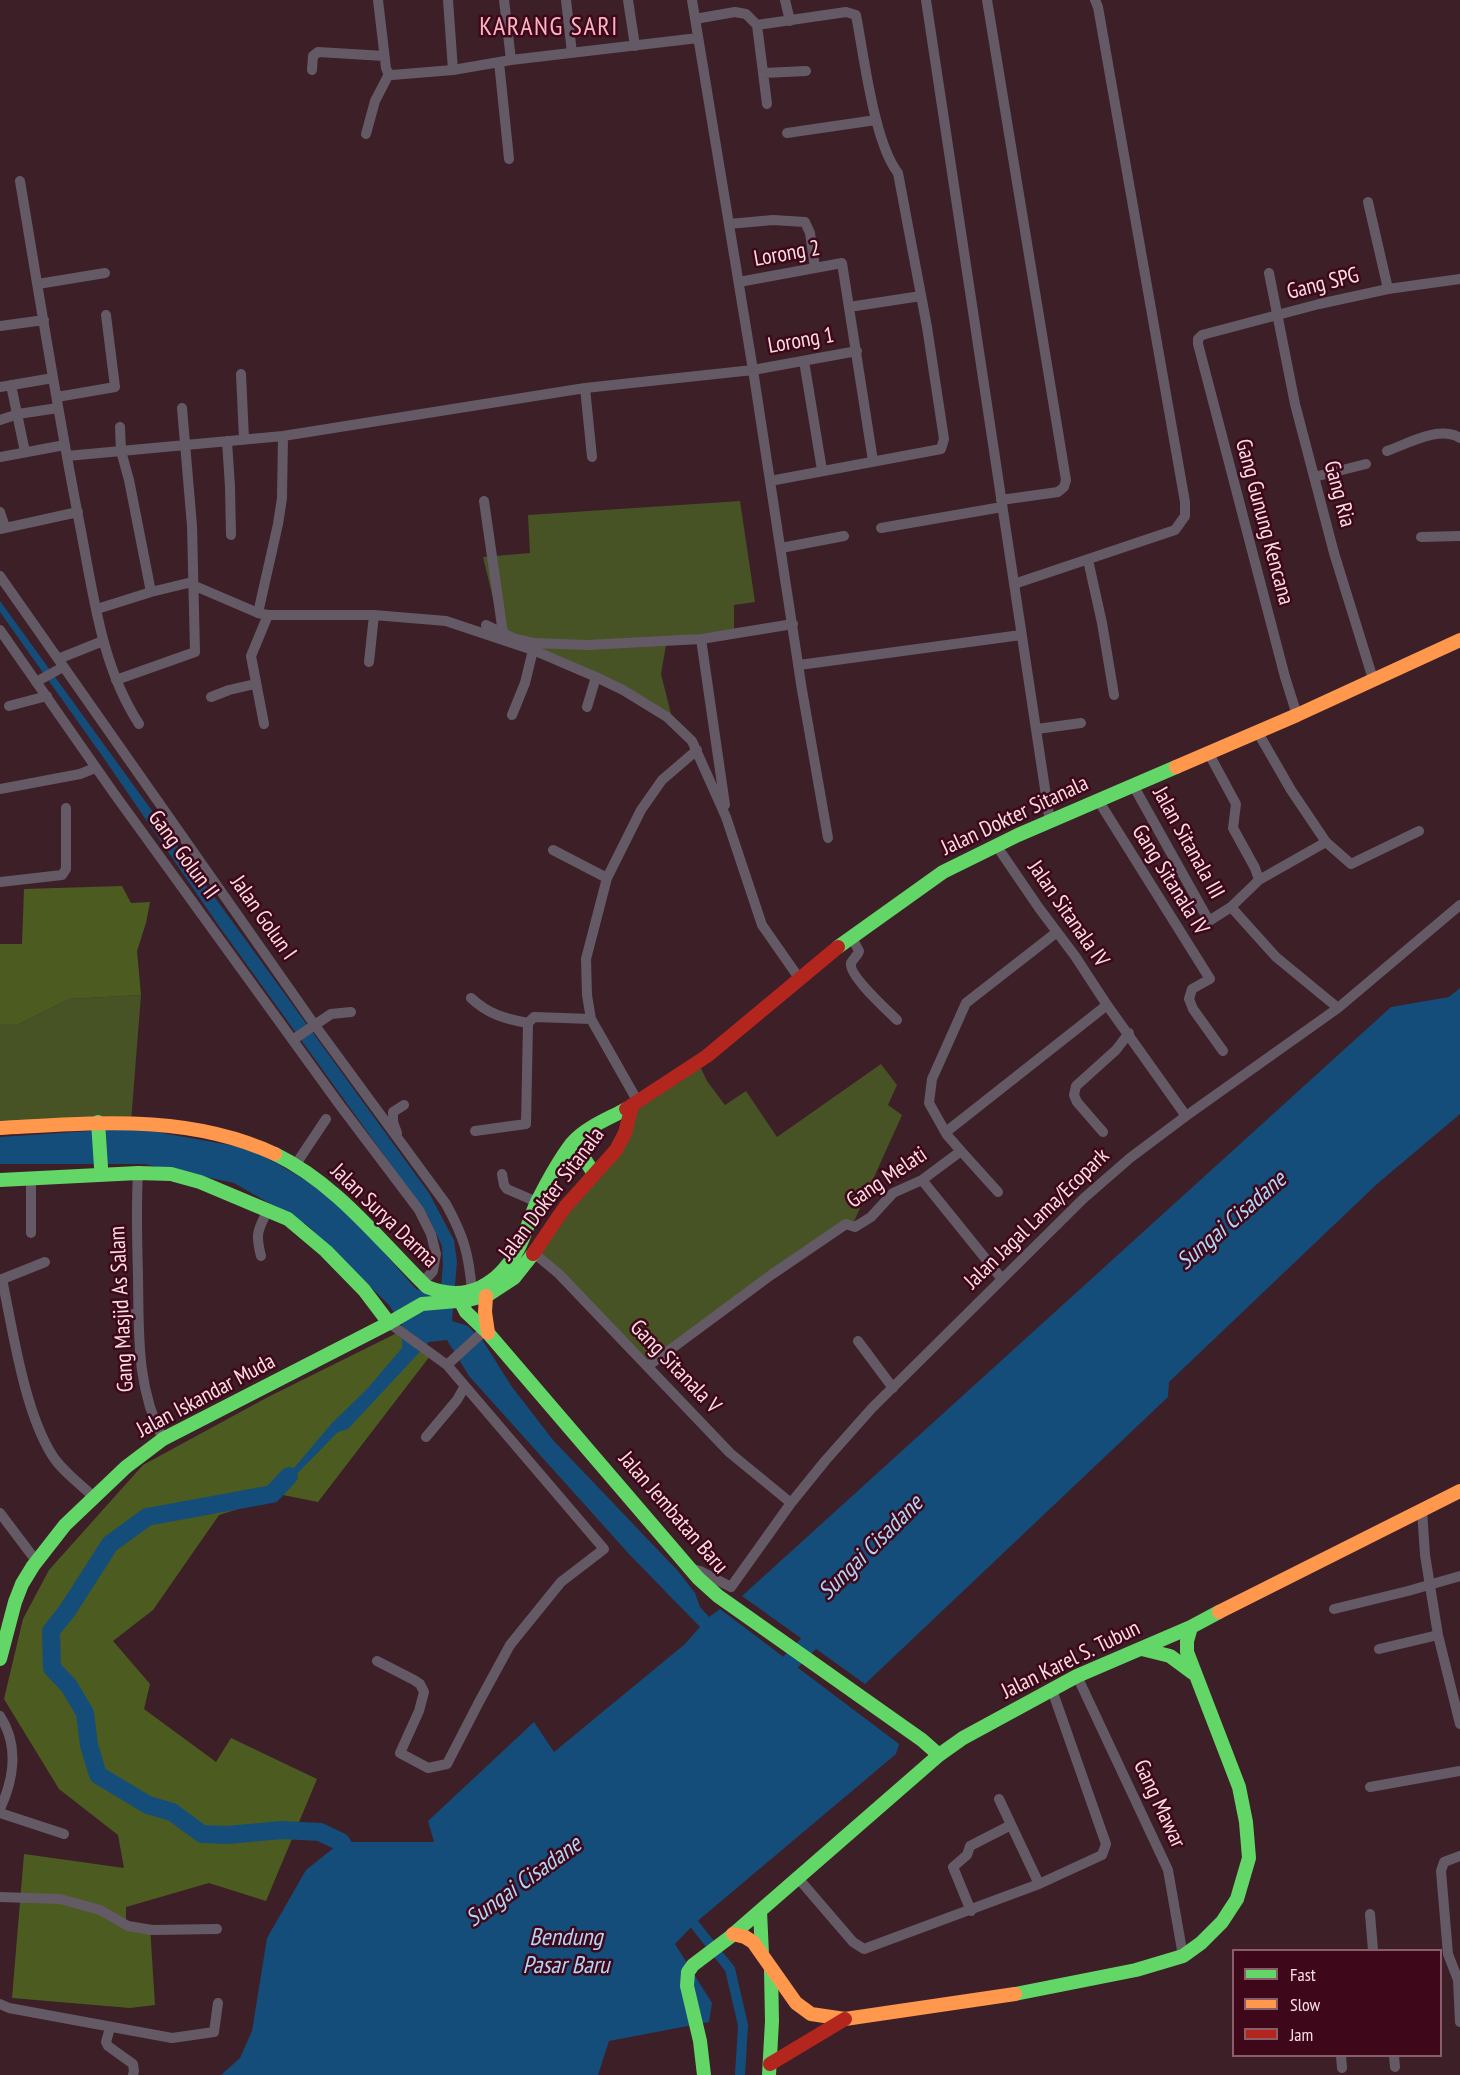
<!DOCTYPE html>
<html>
<head>
<meta charset="utf-8">
<style>
  body { margin:0 }
  #map { position:relative; width:1460px; height:2075px; overflow:hidden; background:#3d1f28; font-family:"PT Sans Narrow",sans-serif }
  canvas { display:block }
  .legend { position:absolute; left:1232px; top:1949px; width:210px; height:108px; box-sizing:border-box; background:#3e071a; border:2px solid #8a5d6a; margin:0; padding:8px 10px; list-style:none; font-size:18px; color:#fbdde3 }
  .legend li { display:flex; align-items:center; gap:12px; height:30px }
  .legend b { width:30px; border:2px solid #8a5d6a }
</style>
</head>
<body>
<div id="map">
<canvas width="1460" height="2075"></canvas>
<ul class="legend">
<li><b style="height:8px;background:#63d668"></b>Fast</li>
<li><b style="height:8px;background:#ff974d"></b>Slow</li>
<li><b style="height:8px;background:#b3261e"></b>Jam</li>
</ul>
</div>
<script>
const c = document.querySelector('canvas').getContext('2d');
c.lineJoin = 'round';
function fillPath(path, color) { c.fillStyle = color; c.fill(path, 'evenodd'); }
function strokePath(path, color, width, dash) { c.strokeStyle = color; c.lineWidth = width; c.lineCap = dash ? 'butt' : 'round'; c.setLineDash(dash || []); c.stroke(path); }
function drawText(font, color, halo, rows, align = 'center') {
  c.font = font + ' "PT Sans Narrow",sans-serif'; c.lineWidth = 5; c.setLineDash([]); c.textBaseline = 'middle'; c.strokeStyle = halo; c.fillStyle = color; for (const [text, x, y, turn = 0] of rows) {
    c.save(); c.translate(x, y); c.rotate((+turn || 0) * Math.PI / 180); c.textAlign = isNaN(turn) ? turn : align; if (halo) c.strokeText(text, 0, 0); c.fillText(text, 0, 0); c.restore();
  }
}
const green = new Path2D(`
  M 740,501 L 755,602 L 734,605 L 734,629 L 667,639 L 661,674 L 671,714 L 503,640 L 483,557 L 530,553 L 528,515 Z
  M 141,995 L 131,1122 L 0,1132 L 0,1024 L 19,1024 L 69,999 Z
  M 698,1062 L 707,1081 L 725,1105 L 746,1091 L 777,1137 L 881,1064 L 897,1085 L 888,1105 L 902,1115 L 852,1226 L 790,1261 L 653,1364 L 535,1254 L 607,1159 L 632,1106 Z`);
const forest = new Path2D(`
  M 122,886 L 131,903 L 150,902 L 146,923 L 137,951 L 141,995 L 69,999 L 19,1024 L 0,1024 L 0,944 L 22,944 L 24,889 Z
  M 405,1329 L 430,1356 L 318,1502 L 283,1495 L 219,1515 L 153,1610 L 113,1641 L 150,1684 L 144,1709 L 216,1762 L 231,1738 L 317,1779 L 266,1901 L 209,1883 L 126,1907 L 126,1928 L 150,1927 L 155,2005 L 130,2008 L 12,1998 L 24,1854 L 124,1868 L 118,1835 L 59,1789 L 4,1699 L 23,1619 L 49,1570 L 143,1465 L 268,1397 Z`);
const water = new Path2D(`
  M 0,601 L 429,1193 L 454,1240 L 457,1262 L 452,1321 L 468,1326 L 483,1341 L 512,1387 L 553,1440 L 678,1571 L 695,1593 L 700,1607 L 709,1617 L 720,1609 L 899,1744 L 896,1754 L 694,1924 L 675,1944 L 712,2003 L 709,2022 L 609,2041 L 598,2075 L 221,2075 L 240,2058 L 252,2031 L 267,1938 L 306,1870 L 341,1842 L 434,1842 L 428,1821 L 534,1722 L 554,1752 L 685,1644 L 700,1627 L 629,1554 L 469,1376 L 447,1340 L 429,1342 L 348,1429 L 338,1432 L 280,1491 L 272,1494 L 332,1423 L 367,1389 L 402,1348 L 402,1325 L 389,1305 L 307,1225 L 234,1183 L 144,1164 L 0,1164 L 0,1137 L 134,1128 L 252,1149 L 336,1198 L 416,1289 L 440,1297 L 443,1265 L 442,1246 L 428,1216 L 221,929 L 105,760 L 0,612 Z
  M 1460,988 L 1460,1114 L 1377,1184 L 1169,1382 L 1168,1397 L 865,1684 L 742,1596 L 1391,1007 L 1449,997 Z`);
const canal = new Path2D(`
  M 687,1915 L 730,1969 L 743,2025 L 740,2075`);
const river = new Path2D(`
  M 289,1476 L 272,1494 L 147,1517 L 110,1544 L 67,1611 L 51,1631 L 52,1668 L 69,1686 L 85,1713 L 89,1745 L 98,1775 L 148,1805 L 172,1812 L 202,1834 L 227,1835 L 282,1830 L 320,1832 L 341,1842 L 354,1863
  M 775,1678 L 825,1627`);
const street = new Path2D(`
  M 378,0 L 386,68 L 388,73 L 392,75 L 453,70 L 511,60 L 698,38
  M 448,0 L 453,70
  M 504,0 L 511,60
  M 566,0 L 572,53
  M 628,0 L 635,46
  M 692,0 L 753,370 L 802,690 L 828,838
  M 785,0 L 790,21
  M 926,0 L 1050,822
  M 987,0 L 1066,480 L 1064,487 L 1058,492 L 1001,500
  M 695,19 L 735,12 L 746,14 L 757,25 L 846,12 L 856,15 C 864,56 874,143 898,173 L 927,327 L 944,439 L 941,449 L 770,481
  M 757,25 L 767,104
  M 499,62 L 509,159
  M 312,70 L 313,56 L 318,52 L 384,56
  M 764,73 L 806,71
  M 787,133 L 876,120
  M 366,134 L 375,101 L 389,74
  M 20,181 C 39,294 57,408 79,521 C 93,590 100,664 139,724
  M 1368,202 L 1388,289
  M 729,224 L 773,220 L 805,222 L 810,233 L 815,268
  M 1269,273 L 1295,404 L 1334,553 L 1373,679
  M 739,282 L 842,263 L 873,461
  M 38,284 L 105,273
  M 849,307 L 921,296
  M 0,326 L 44,320
  M 804,361 L 822,470
  M 241,374 L 244,439
  M 11,385 L 25,452
  M 0,387 L 53,378
  M 585,388 L 592,457
  M 57,397 L 115,387 L 106,315
  M 0,420 L 18,414 L 58,408
  M 120,427 L 121,451 L 129,480 L 151,592
  M 227,441 L 230,487 L 231,535
  M 1387,451 C 1407,444 1440,425 1460,438
  M 67,456 L 283,436 L 585,388 L 753,370 L 857,351
  M 0,457 L 65,445
  M 1314,477 L 1366,464
  M 484,501 L 503,633
  M 0,512 L 5,527
  M 881,528 L 1002,507
  M 0,529 L 78,512
  M 1421,537 L 1460,536
  M 781,548 L 844,536
  M 1088,560 L 1102,623 L 1114,695
  M 0,576 L 314,1024 L 446,1204 C 464,1237 469,1254 472,1292
  M 1014,584 L 1175,530 L 1185,516 L 1185,502 L 1098,7 L 1095,0
  M 97,609 L 151,592 L 188,583 L 258,613 L 268,615 L 374,615 L 446,621 L 533,650 L 596,677 L 623,690 L 667,717 L 692,741 L 726,817 L 762,925 L 799,978
  M 258,613 L 278,524 L 282,498 L 283,436
  M 486,625 L 513,638 L 534,643 L 587,645 L 701,639 L 793,624
  M 0,630 L 113,792 L 339,1104 L 419,1210 L 431,1234 L 436,1254 L 433,1271 L 422,1283
  M 701,639 L 725,805
  M 58,659 L 103,641
  M 369,662 L 374,615
  M 799,665 L 1021,635
  M 116,680 L 195,652 L 192,526 L 182,408
  M 36,682 L 63,667
  M 211,697 L 229,690 L 255,684
  M 9,706 L 47,696
  M 587,707 L 596,677
  M 512,715 L 525,683 L 533,650
  M 1297,715 L 1285,677 L 1198,344 L 1198,339 L 1202,335 L 1319,304 L 1388,289 L 1460,279
  M 264,724 L 251,656 L 268,615
  M 1037,729 L 1081,723
  M 1257,731 L 1291,790 L 1326,842 L 1351,864 L 1419,831
  M 1208,752 L 1236,804 L 1233,828 L 1255,868 L 1259,880
  M 1133,785 L 1209,921 L 1231,907 L 1259,880 L 1326,842
  M 0,789 L 80,774 L 95,768
  M 1098,800 L 1210,979 L 1192,989 L 1189,999 L 1193,1009 L 1223,1051
  M 996,845 L 1039,908 L 1075,956 L 1107,1005 L 1186,1116
  M 553,850 L 607,878
  M 0,882 L 62,875 L 66,869 L 66,808
  M 1231,907 L 1276,957 L 1338,1008
  M 851,936 L 859,951 C 858,955 853,959 851,963 C 848,975 888,1011 897,1020
  M 471,998 C 488,1014 505,1019 528,1023
  M 528,1023 L 534,1017 L 591,1019
  M 294,1039 L 331,1014 L 351,1012
  M 638,1102 L 591,1019 L 587,995 L 586,959 L 607,878 L 641,810 L 662,780 L 697,750
  M 475,1131 L 526,1124 L 528,1023
  M 946,1132 L 1107,1005
  M 1103,1132 L 1077,1102 L 1074,1095 L 1076,1086 L 1116,1050 L 1129,1033
  M 397,1133 L 393,1122 L 393,1112 L 404,1105
  M 961,1151 L 998,1192
  M 296,1164 L 326,1119
  M 138,1173 C 136,1207 137,1241 138,1276 C 139,1333 136,1387 163,1439
  M 502,1174 L 504,1185 L 507,1189 L 537,1202
  M 922,1180 L 1002,1279
  M 31,1233 L 31,1179
  M 535,1254 L 559,1274 L 730,1453 L 791,1503
  M 261,1256 C 255,1233 258,1230 268,1210
  M 2,1279 C 13,1331 24,1410 52,1455 C 62,1471 80,1484 94,1497
  M 0,1280 L 45,1262
  M 117,1315 L 138,1314
  M 389,1323 L 447,1365 L 484,1331
  M 858,1341 L 893,1388
  M 648,1366 L 771,1275 L 846,1224 L 855,1227 L 871,1217 L 893,1193 L 922,1180 L 961,1151 L 947,1135 L 929,1103 L 932,1079 L 966,1003 L 1057,932
  M 426,1437 L 457,1400 L 465,1386
  M 1422,1510 L 1425,1555 L 1438,1635 L 1460,1724
  M 0,1513 L 37,1562
  M 689,1568 L 700,1571 L 731,1587 L 791,1503 L 825,1461 L 872,1408 L 1084,1198 L 1130,1158 L 1186,1116 L 1338,1008 L 1460,905
  M 1334,1609 L 1408,1591 L 1460,1576
  M 1379,1649 L 1438,1635
  M 377,1661 L 414,1680 L 420,1684 L 424,1692 L 419,1711 L 400,1753 L 428,1768 L 447,1764 L 479,1702 L 510,1645 L 561,1582 L 604,1549 L 447,1365
  M 1077,1676 L 1168,1870 L 1183,1956
  M 0,1716 C 19,1745 14,1779 0,1809
  M 1370,1787 L 1460,1771
  M 999,1799 L 1039,1884
  M 0,1813 L 64,1834
  M 1460,1856 L 1444,1862 L 1441,1871 L 1448,1954 L 1458,1980 L 1460,2022
  M 798,1878 L 853,1942 L 864,1949 L 1039,1884 L 1102,1855 L 1106,1844 L 1052,1690
  M 0,1897 L 60,1899 L 100,1910 L 128,1926 L 152,1930 L 217,1929
  M 971,1911 L 953,1867 L 967,1855 L 970,1846 L 1011,1825
  M 1370,1914 L 1373,1950
  M 0,2004 L 9,2008 L 172,2038 L 214,2032 L 218,2003
  M 110,2028 L 106,2042 L 108,2046 L 133,2064 L 134,2071 L 133,2075
  M 1341,2056 L 1342,2068
  M 1394,2056 L 1395,2067`);
const fast = new Path2D(`
  M 838,947 L 943,872 L 1018,835 L 1176,767
  M 98,1122 L 101,1167
  M 566,1152 L 584,1158 L 594,1174
  M 275,1154 C 337,1184 379,1240 427,1287 C 467,1303 498,1285 518,1249 C 526,1234 530,1217 537,1202 C 547,1182 559,1160 572,1143 C 586,1127 608,1119 626,1109
  M 0,1180 L 138,1173 L 171,1174 L 200,1182 L 288,1219 L 326,1251 L 364,1290 L 389,1323 L 422,1304 L 468,1300 L 488,1295 L 514,1278 L 533,1254
  M 461,1302 L 466,1312 L 488,1333 L 698,1578 L 718,1596 L 922,1740 L 939,1755
  M 1142,1649 L 1170,1656 L 1193,1673
  M 0,1659 L 15,1602 L 22,1584 L 33,1566 L 65,1525 L 126,1467 L 163,1439 L 389,1323
  M 760,1911 L 762,1954
  M 730,1937 L 939,1755 L 963,1738 L 1077,1676 L 1191,1627 L 1219,1612
  M 1015,1994 L 1136,1970 L 1183,1956 L 1201,1943 L 1222,1922 L 1237,1899 L 1249,1858 L 1246,1822 L 1239,1787 L 1187,1652 L 1187,1641 L 1191,1627
  M 704,2075 L 700,2041 L 687,1986 L 688,1972 L 693,1965 L 730,1937
  M 769,2075 L 772,2021 L 771,1969`);
const slow = new Path2D(`
  M 1176,767 L 1297,715 L 1460,640
  M 0,1128 C 94,1123 187,1113 275,1154
  M 486,1296 L 485,1312 L 488,1333
  M 1219,1612 L 1460,1491
  M 733,1934 L 745,1937 L 753,1942 L 796,2003 L 811,2014 L 845,2019 L 1015,1994`);
const jam = new Path2D(`
  M 626,1109 L 707,1056 L 838,947
  M 533,1254 L 565,1207 L 616,1150 L 625,1133 L 632,1106
  M 770,2064 L 845,2019`);
const streetNames = [
  ["Lorong 2",787,254,-10],
  ["Gang SPG",1323,284,-14],
  ["Lorong 1",801,341,-10],
  ["Gang Ria",1339,494,75],
  ["Gang Gunung Kencana",1264,522,75],
  ["Jalan Dokter Sitanala",1015,816,-25],
  ["Jalan Sitanala III",1188,843,61],
  ["Gang Golun II",183,855,54],
  ["Gang Sitanala IV",1170,880,58],
  ["Jalan Sitanala IV",1068,914,55],
  ["Jalan Golun I",263,918,55],
  ["Gang Melati",887,1178,-34],
  ["Jalan Dokter Sitanala",552,1194,-53],
  ["Jalan Surya Darma",384,1216,44],
  ["Jalan Jagal Lama/Ecopark",1037,1219,-44],
  ["Gang Masjid As Salam",122,1309,-93],
  ["Gang Sitanala V",675,1367,46],
  ["Jalan Iskandar Muda",206,1396,-28],
  ["Jalan Jembatan Baru",673,1513,49],
  ["Jalan Karel S. Tubun",1071,1660,-26],
  ["Gang Mawar",1159,1804,65]
];
const waterNames = [
  ["Sungai Cisadane",1232,1221,-41],
  ["Sungai Cisadane",871,1548,-45],
  ["Sungai Cisadane",524,1882,-36],
  ["Bendung",566,1938],
  ["Pasar Baru",566,1966]
];
const quarterNames = [
  ["KARANG SARI",549,28]
];
fillPath(green, '#475225');
fillPath(forest, '#4c5c20');
fillPath(water, '#144d79');
strokePath(canal, '#144d79', 10);
strokePath(river, '#144d79', 18);
strokePath(street, '#645a66', 10);
strokePath(fast, '#63d668', 14);
strokePath(slow, '#ff974d', 14);
strokePath(jam, '#b3261e', 14);
drawText('22px', '#fbdde3', '#3e071a', streetNames);
drawText('italic 24px', '#b0d6f7', '#3e071a', waterNames);
c.letterSpacing = '1.5px';
drawText('26px', '#fab3c1', '#3e071a', quarterNames);
c.letterSpacing = '0px';
</script>
</body>
</html>
